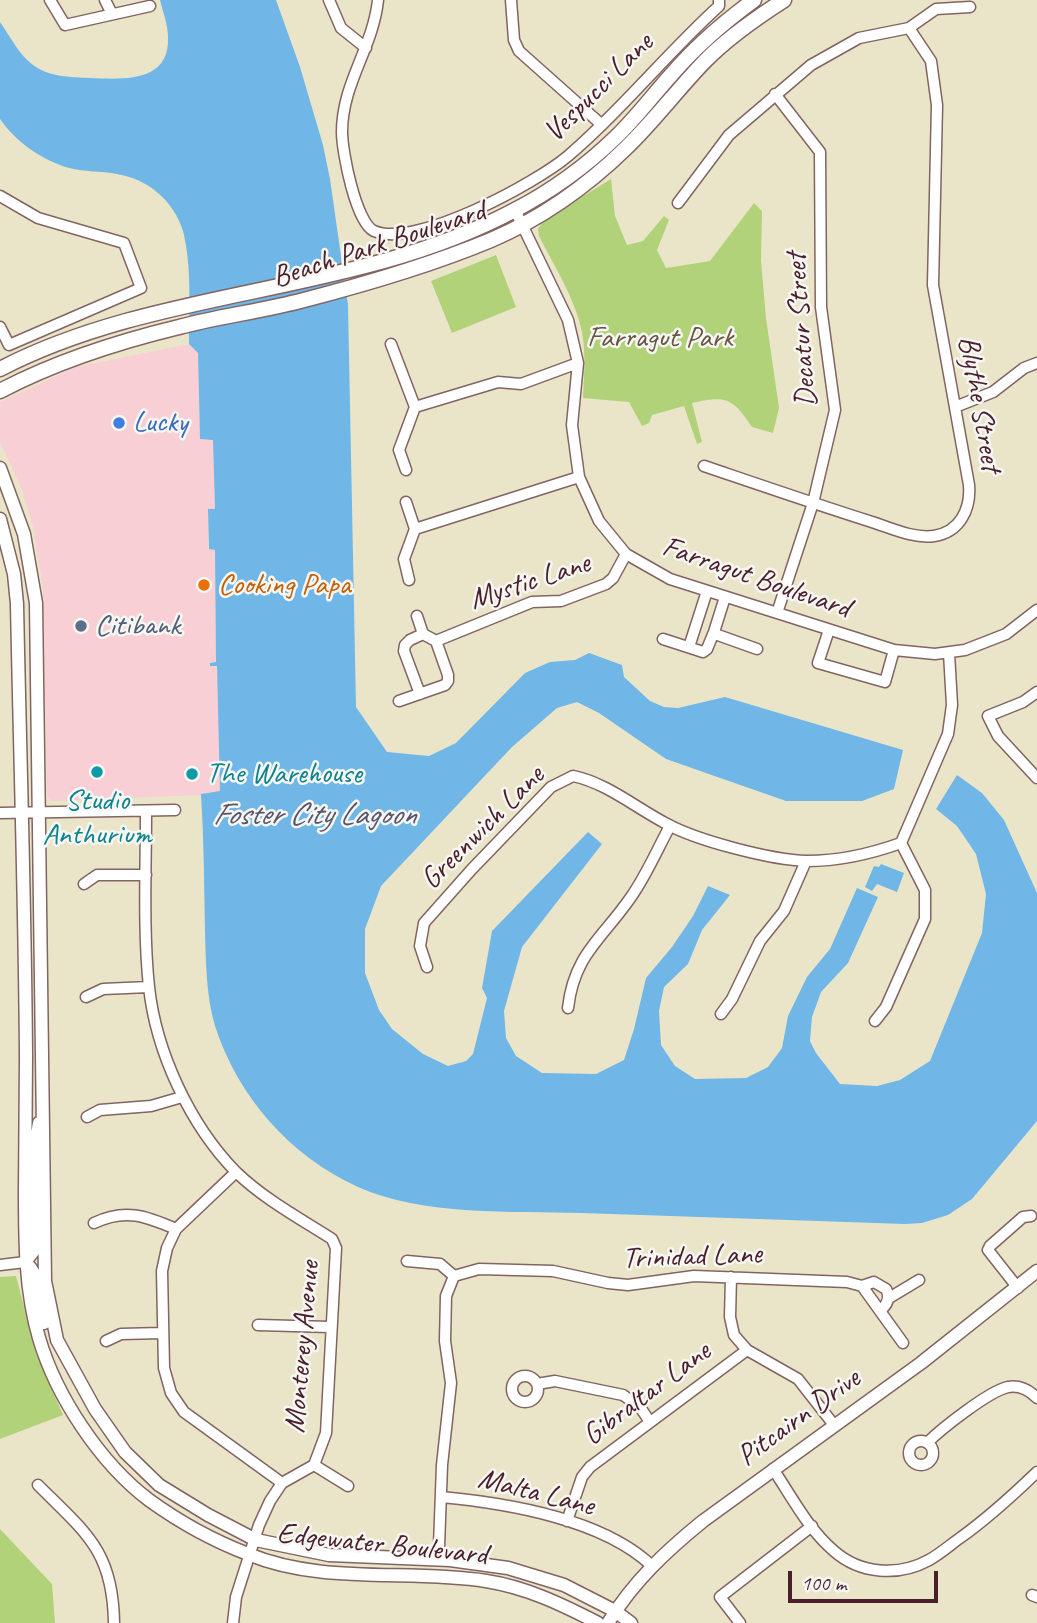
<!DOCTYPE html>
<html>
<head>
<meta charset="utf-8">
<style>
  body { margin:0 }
  #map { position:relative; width:1037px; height:1623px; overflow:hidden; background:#eae5c8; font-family:Caveat,sans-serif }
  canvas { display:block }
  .scale { position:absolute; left:788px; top:1571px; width:150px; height:32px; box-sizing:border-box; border:4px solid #4a1f2b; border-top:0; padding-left:9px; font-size:21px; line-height:24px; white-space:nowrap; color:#4a1f2b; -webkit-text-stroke:5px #f6f6f2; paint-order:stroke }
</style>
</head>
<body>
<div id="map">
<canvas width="1037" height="1623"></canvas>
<div class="scale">100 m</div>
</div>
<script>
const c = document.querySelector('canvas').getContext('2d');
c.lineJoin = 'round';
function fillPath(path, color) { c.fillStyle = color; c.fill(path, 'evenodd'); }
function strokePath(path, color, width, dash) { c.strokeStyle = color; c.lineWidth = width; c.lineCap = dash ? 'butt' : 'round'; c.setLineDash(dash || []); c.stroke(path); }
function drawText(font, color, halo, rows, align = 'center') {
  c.font = font + ' Caveat,sans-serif'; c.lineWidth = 5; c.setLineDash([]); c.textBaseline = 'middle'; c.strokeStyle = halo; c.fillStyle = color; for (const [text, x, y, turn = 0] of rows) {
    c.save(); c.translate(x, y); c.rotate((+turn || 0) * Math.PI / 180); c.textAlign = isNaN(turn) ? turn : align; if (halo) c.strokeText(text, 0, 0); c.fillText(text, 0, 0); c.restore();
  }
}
const built = new Path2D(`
  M 189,344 L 198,353 L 200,439 L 213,439 L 215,509 L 208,510 L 208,549 L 215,549 L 216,662 L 211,663 L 210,665 L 217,666 L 221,791 L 204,793 L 201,795 L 52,801 L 47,795 L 43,589 L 33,527 L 21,487 L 0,442 L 0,402 L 76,367 Z`);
const green = new Path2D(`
  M 611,179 L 615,216 L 627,245 L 643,241 L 664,216 L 669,220 L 657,250 L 666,268 L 710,261 L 754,203 L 762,211 L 761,261 L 766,318 L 779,408 L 773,433 L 752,427 C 733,398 726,395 692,403 L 702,442 L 697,444 L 684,406 L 652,415 L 649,423 L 642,426 L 629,402 L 583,398 C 584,376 586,353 582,332 C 575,298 554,266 539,236 L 538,229 L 544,220 Z
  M 496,255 L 516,307 L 452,333 L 431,281 Z
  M 16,1276 L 36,1353 L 63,1415 L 0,1439 L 0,1277 Z
  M 0,1529 L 52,1584 L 55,1623 L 0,1623 Z`);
const water = new Path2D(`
  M 160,0 L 276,0 L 300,67 L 323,145 L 330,179 L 348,305 L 356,707 L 387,752 L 429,756 L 456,743 L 525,673 L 550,662 L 575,660 L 589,653 L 622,665 L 624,677 L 650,701 L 664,707 L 678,708 L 725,697 L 903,750 L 894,789 L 862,801 L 786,801 L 666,759 L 599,713 L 577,702 L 557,708 L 512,747 L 381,886 L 365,929 L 365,973 L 379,1010 L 392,1029 L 423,1054 L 448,1066 L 466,1061 L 473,1054 L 487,998 L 482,988 L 492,931 L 588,832 L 602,844 L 522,947 L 504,1011 L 506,1038 L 516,1056 L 542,1073 L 596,1074 L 624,1060 L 634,1029 L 646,978 L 672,947 L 693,916 L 708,886 L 730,895 L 702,930 L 688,964 L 664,987 L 659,1011 L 661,1045 L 675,1066 L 695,1079 L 746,1078 L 768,1067 L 782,1048 L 788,1016 L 807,977 L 830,949 L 857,888 L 878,897 L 848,963 L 821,992 L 812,1017 L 810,1041 L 816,1053 L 840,1084 L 877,1086 L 900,1080 L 930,1061 L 982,933 L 986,894 L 976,854 L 957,826 L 936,809 L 957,775 L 982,793 L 1004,820 L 1037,893 L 1037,1121 L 972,1199 L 948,1215 L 922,1223 L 905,1224 C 797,1220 690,1217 582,1213 C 512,1211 422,1216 358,1187 C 290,1156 238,1097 215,1026 C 206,995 206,963 205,932 C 204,886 204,840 201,794 L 220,791 L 217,666 L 210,666 L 210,663 L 216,662 L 215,550 L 209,549 L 208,509 L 215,509 L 213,440 L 200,439 L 198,353 L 189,344 C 189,308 192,267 183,231 C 174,201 148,179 117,174 C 101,171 85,172 69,168 C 42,160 16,142 0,119 L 0,22 C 10,36 19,55 33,65 C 49,77 70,77 90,78 C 121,79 170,84 168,37 C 168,25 163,12 160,0 Z
  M 881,864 L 904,873 L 897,892 L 877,884 L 872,891 L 865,887 L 874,866 L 879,867 Z`);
const minor = new Path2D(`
  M 50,0 L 65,25 L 150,6
  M 105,0 L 112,14
  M 329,0 L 341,28 L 366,48
  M 378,0 C 373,48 342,83 342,132 C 342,152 356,223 374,231 C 415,249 536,183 568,156 C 622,110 666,54 719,6 L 719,0
  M 511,0 L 514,40 L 519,51 L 602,125
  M 775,94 L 820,152 L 821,307 L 835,410 L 813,503 L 777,613
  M 0,196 L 38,218 L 124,243 L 141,288 L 9,345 L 0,327
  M 678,203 L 729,135 L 811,65 L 859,38 L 909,28 L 936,9 L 970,7
  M 515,210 L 568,320 L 578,363 L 572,425 L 579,477 L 599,521 L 626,554 L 670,579 L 894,650 L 935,654 L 965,650 L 1006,634 L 1037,610
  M 391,344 L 415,407
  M 955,407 L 993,392 L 1024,368 L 1037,363
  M 704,466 C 760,485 815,504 872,522 C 891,528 914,539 934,536 C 960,532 971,509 969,485 L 933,285 L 937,105 L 931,61 L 909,28
  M 406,470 L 399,450 L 415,407 L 498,382 L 521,384 L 578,363
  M 406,502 L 415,529 L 404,559 L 409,580
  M 415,529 L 579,477
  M 725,597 L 714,632 L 715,634 L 757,649
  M 417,616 L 423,634
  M 829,630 L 818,663 L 885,682 L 894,650
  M 663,639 L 703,652 L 707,649 L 714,632
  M 689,647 L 707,591
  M 1037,692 L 1023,702 L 988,716 L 998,736 L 1037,778
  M 420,694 L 404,651 L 405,645 L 410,640 L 423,634 L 436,641
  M 399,701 L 445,685 L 448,681 L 448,675 L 436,641 L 532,602 L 561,601 L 606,584 L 613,578 L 626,554
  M 146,812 C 146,869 143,930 149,987 C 156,1052 190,1125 236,1172 C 264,1199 299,1218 332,1239 L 336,1248 L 326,1433 L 314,1465 L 282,1483 L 270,1501 L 259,1525 L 236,1597 L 233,1623
  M 0,813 L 175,810
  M 901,843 L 948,734 L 952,705 L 949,653
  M 84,884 L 97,875 L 146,875
  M 427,967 L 420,946 L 424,923 L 472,869 L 551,787 L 573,776 C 607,783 636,808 667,824 C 698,841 772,860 807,861 C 838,861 873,853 901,843
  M 86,997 L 103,989 L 149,987
  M 568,1008 C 574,954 603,938 631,897 C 646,876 657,850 670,826
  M 721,1014 L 732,999 L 760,941 L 784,911 L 806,861
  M 875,1021 L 886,1007 L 925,919 L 925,890 L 901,843
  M 87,1117 L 100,1110 L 151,1106 L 182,1097
  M 236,1172 L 176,1229 L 167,1248 L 162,1271 L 164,1368 L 171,1393 L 184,1412 L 282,1483
  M 94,1223 C 125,1208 146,1216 176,1229
  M 407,1261 L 440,1264 L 454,1276 L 479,1269 L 553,1271 L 608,1283 L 628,1285 L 694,1276 L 847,1282 L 862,1286 L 903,1343
  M 0,1265 L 25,1262
  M 731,1277 L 730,1317 L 734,1335 L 747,1350 L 798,1379 L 834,1425
  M 862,1286 L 874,1282 L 886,1289 C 891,1298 887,1305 880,1311
  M 1018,1288 L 988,1250 L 990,1246 L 1023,1217 L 1031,1216
  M 889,1298 L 919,1280
  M 258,1325 L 330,1327
  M 106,1341 L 121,1334 L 162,1333
  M512 1389a13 13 0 1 1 26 0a13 13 0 1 1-26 0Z
  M 537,1384 L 555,1381 L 623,1395 L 640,1407 L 650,1422
  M909 1453a12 12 0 1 1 24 0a12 12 0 1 1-24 0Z
  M 927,1443 C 941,1429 989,1391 1008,1387 C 1020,1385 1029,1390 1037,1398
  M 314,1465 L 348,1486
  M 773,1469 C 792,1497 808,1529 834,1551 C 860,1574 898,1577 929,1560 C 940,1554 950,1545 960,1538 C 988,1518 1012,1496 1037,1472
  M 38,1485 C 86,1533 113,1551 114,1623
  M 441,1497 C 506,1503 603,1519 652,1566
  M 567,1521 L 582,1477 L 590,1467 L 747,1350
  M 439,1546 L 442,1465 L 451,1383 L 445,1341 L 446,1296 L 454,1276
  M 1032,1595 L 1037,1597
  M 740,1623 L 720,1597 L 812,1526`);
const tertiary = new Path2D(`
  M 0,468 L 24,534 L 36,603 L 45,1281 L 57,1340 L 95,1409 L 125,1452 L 159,1485 L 208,1515 L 256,1540 L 329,1555 L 450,1560 L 508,1568 L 564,1585 L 615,1611 L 631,1623
  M 0,519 L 14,574 L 17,604 C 20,755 25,906 26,1057 C 26,1101 25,1146 25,1191 C 25,1241 25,1290 39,1338 C 56,1396 100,1463 149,1500 C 178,1521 214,1541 248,1554 C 323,1585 408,1569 486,1581 C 526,1587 563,1605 598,1623
  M 25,1262 L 35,1249 L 35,1145 L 39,1123
  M 28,1265 C 42,1279 38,1305 44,1323
  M 608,1623 C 633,1582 666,1551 703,1521 L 921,1363 L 1037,1271`);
const secondary = new Path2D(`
  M 0,369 C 160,286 353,296 513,211 C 550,192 586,166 616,137 C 636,118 653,95 672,74 C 696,46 724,22 754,0
  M 0,391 C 57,361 117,342 179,327 C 220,316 263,311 304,300 C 366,284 431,265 491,240 C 540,219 587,186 626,148 C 654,121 677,90 704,62 C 727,38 756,18 784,0`);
const markers = [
  [119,423,7,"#3f7fe0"],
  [204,585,7,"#e8710a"],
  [81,626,7,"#5c6f8a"],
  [97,772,7,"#0f9aa8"],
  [192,774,7,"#0f9aa8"]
];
const streetNames = [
  ["Vespucci Lane",599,88,-45],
  ["Beach Park Boulevard",379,245,-18],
  ["Decatur Street",802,330,-94],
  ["Blythe Street",979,404,80],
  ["Farragut Boulevard",756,578,19],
  ["Mystic Lane",530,582,-18],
  ["Greenwich Lane",483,828,-45],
  ["Trinidad Lane",692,1257,-2],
  ["Monterey Avenue",303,1347,-85],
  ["Gibraltar Lane",647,1394,-37],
  ["Pitcairn Drive",799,1418,-36],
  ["Malta Lane",536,1493,14],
  ["Edgewater Boulevard",382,1545,6]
];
const parkNames = [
  ["Farragut Park",660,338]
];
const shopNames = [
  ["Lucky",133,423]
];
const foodNames = [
  ["Cooking Papa",218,585]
];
const serviceNames = [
  ["Citibank",95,626]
];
const cultureNames = [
  ["The Warehouse",206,774],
  ["Studio",97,801,"center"],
  ["Anthurium",97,835,"center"]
];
const waterNames = [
  ["Foster City Lagoon",314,816]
];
fillPath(built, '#f7cfd4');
fillPath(green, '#b2d27a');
fillPath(water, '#70b7e7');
strokePath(minor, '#826462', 13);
strokePath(tertiary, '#826462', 15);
strokePath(secondary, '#826462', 17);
strokePath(minor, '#fff', 10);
strokePath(tertiary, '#fff', 12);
strokePath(secondary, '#fff', 14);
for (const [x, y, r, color] of markers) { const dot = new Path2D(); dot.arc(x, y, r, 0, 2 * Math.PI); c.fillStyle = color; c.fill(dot); strokePath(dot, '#f6f6f2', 2.5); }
drawText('30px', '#4a1f2b', '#f6f6f2', streetNames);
drawText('30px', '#695543', '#f6f6f2', parkNames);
drawText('30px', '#366cbe', '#f6f6f2', shopNames, 'left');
drawText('30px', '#c56008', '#f6f6f2', foodNames, 'left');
drawText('30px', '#4e5e75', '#f6f6f2', serviceNames, 'left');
drawText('30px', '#0d838f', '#f6f6f2', cultureNames, 'left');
drawText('italic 32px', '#57546d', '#f6f6f2', waterNames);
</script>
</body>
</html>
